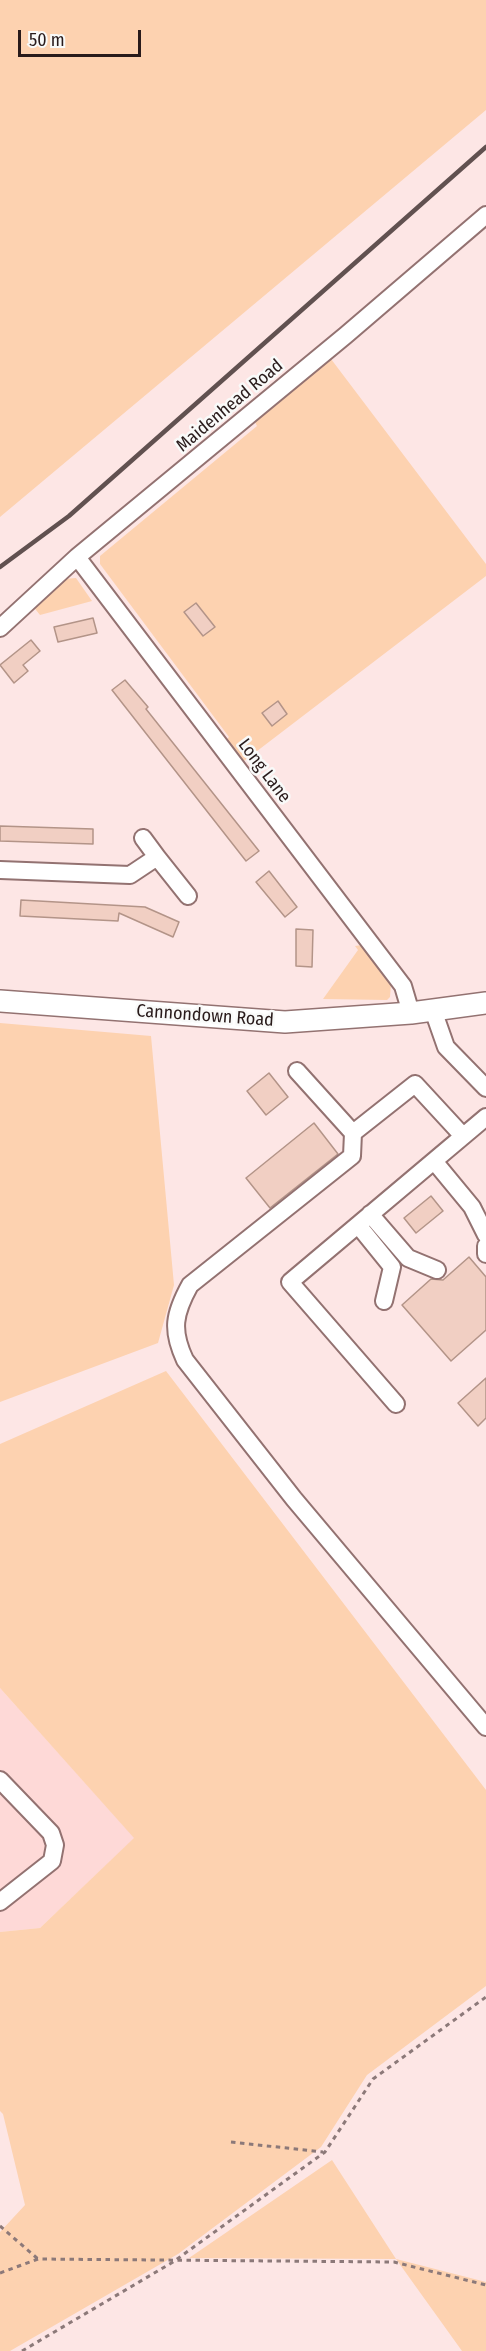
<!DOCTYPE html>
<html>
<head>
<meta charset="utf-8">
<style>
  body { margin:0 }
  #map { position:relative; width:486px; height:2351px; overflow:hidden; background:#fde6e5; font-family:"Fira Sans Condensed",sans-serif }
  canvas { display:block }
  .scale { position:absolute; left:18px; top:30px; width:123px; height:27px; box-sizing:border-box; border:3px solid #291b1b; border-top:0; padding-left:8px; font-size:18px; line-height:21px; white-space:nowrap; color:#291b1b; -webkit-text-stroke:4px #f9faf9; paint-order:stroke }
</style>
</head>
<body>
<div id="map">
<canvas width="486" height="2351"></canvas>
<div class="scale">50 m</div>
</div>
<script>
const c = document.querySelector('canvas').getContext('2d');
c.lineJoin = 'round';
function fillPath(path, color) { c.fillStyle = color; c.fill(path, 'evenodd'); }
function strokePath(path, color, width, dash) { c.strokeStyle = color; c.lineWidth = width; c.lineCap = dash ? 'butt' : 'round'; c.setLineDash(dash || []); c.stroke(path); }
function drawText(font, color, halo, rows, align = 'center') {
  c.font = font + ' "Fira Sans Condensed",sans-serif'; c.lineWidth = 5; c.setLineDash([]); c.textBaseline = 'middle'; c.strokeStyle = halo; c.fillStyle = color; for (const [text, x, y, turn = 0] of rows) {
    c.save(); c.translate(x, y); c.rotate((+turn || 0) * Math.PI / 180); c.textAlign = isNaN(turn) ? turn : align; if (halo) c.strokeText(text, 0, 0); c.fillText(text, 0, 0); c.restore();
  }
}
const built = new Path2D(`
  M 0,1688 L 135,1838 L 40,1928 L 0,1932 Z`);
const green = new Path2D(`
  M 0,0 L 486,0 L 486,110 L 0,517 Z
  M 331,359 L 486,564 L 486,576 L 244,761 L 227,739 L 229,737 L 100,564 L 100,556 L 257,426 L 255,422 Z
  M 76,578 L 92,601 L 40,615 L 32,605 L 64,579 Z
  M 362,945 L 391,984 L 390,997 L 387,1000 L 323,999 L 358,950 L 355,946 Z
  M 0,1023 L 151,1036 L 174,1285 L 158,1343 L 0,1402 Z
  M 166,1371 L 486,1790 L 486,1986 L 367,2075 L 321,2147 L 178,2254 L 10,2351 L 0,2351 L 0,2232 L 25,2205 L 3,2114 L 0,2111 L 0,1932 L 40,1928 L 134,1838 L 0,1688 L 0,1444 Z
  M 332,2160 L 396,2259 L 486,2282 L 486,2351 L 462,2351 L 396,2259 L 189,2258 Z`);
const building = new Path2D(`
  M 196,603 L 215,627 L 203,636 L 184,612 Z
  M 93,618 L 97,633 L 58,642 L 54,627 Z
  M 31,640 L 40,651 L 23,665 L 28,671 L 14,683 L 0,665 Z
  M 125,680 L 148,707 L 146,709 L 259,851 L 246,861 L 112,690 Z
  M 278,701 L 287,714 L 272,726 L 262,713 Z
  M 0,826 L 93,829 L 93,844 L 0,841 Z
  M 269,871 L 297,907 L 285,917 L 256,882 Z
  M 21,900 L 145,907 L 179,922 L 173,937 L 119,913 L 118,921 L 20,916 Z
  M 296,929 L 313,930 L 312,967 L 296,966 Z
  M 269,1073 L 288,1097 L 266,1115 L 247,1091 Z
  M 314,1123 L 338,1154 L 270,1208 L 246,1178 Z
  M 431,1196 L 443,1211 L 416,1233 L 404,1218 Z
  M 469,1257 L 486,1277 L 486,1330 L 451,1361 L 402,1305 L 431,1279 L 443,1280 Z
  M 486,1378 L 486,1418 L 478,1426 L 458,1403 Z`);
const path = new Path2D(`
  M 231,2142 L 323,2152
  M 0,2226 L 38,2259
  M 0,2273 L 38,2259 L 394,2262 L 486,2285
  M 22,2351 L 173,2262 L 325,2152 L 373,2079 L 486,1997`);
const minor = new Path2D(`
  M 77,557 L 403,986 L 411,1013
  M 0,628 L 77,557 L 346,335 L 486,215
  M 143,838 L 157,857
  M 0,870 L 130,875 L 157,857 L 188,896
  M 433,1010 L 446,1047 L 486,1088
  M 297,1071 L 353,1133 L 415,1084 L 463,1136
  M 353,1133 L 352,1156 L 190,1285 C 174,1314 171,1330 185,1360 L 294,1499 L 486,1727
  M 434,1161 L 472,1207 L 486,1235
  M 370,1214 L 408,1258 L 437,1270
  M 358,1225 L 392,1267 L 384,1301
  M 486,1246 L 486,1254
  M 396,1404 L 290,1282 L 486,1117
  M 0,1780 L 51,1833 L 55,1845 L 52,1861 L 0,1902`);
const major = new Path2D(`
  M 0,1001 L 285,1022 L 411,1013 L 486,1003`);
const rail = new Path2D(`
  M 0,567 L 69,516 L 486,147`);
const streetNames = [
  ["Maidenhead Road",230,406,-40],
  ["Long Lane",264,771,53],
  ["Cannondown Road",205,1016,4]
];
fillPath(built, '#fed9d7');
fillPath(green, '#fdd2b0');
fillPath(building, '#f1cfc3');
strokePath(building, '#b39488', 1.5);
strokePath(minor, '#937271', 20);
strokePath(major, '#937271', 24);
strokePath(path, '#8c7979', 3, [4.5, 4.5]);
strokePath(minor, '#fff', 16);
strokePath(major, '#fff', 21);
strokePath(rail, '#615150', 4.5);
drawText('18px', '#291b1b', '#f9faf9', streetNames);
</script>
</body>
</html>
